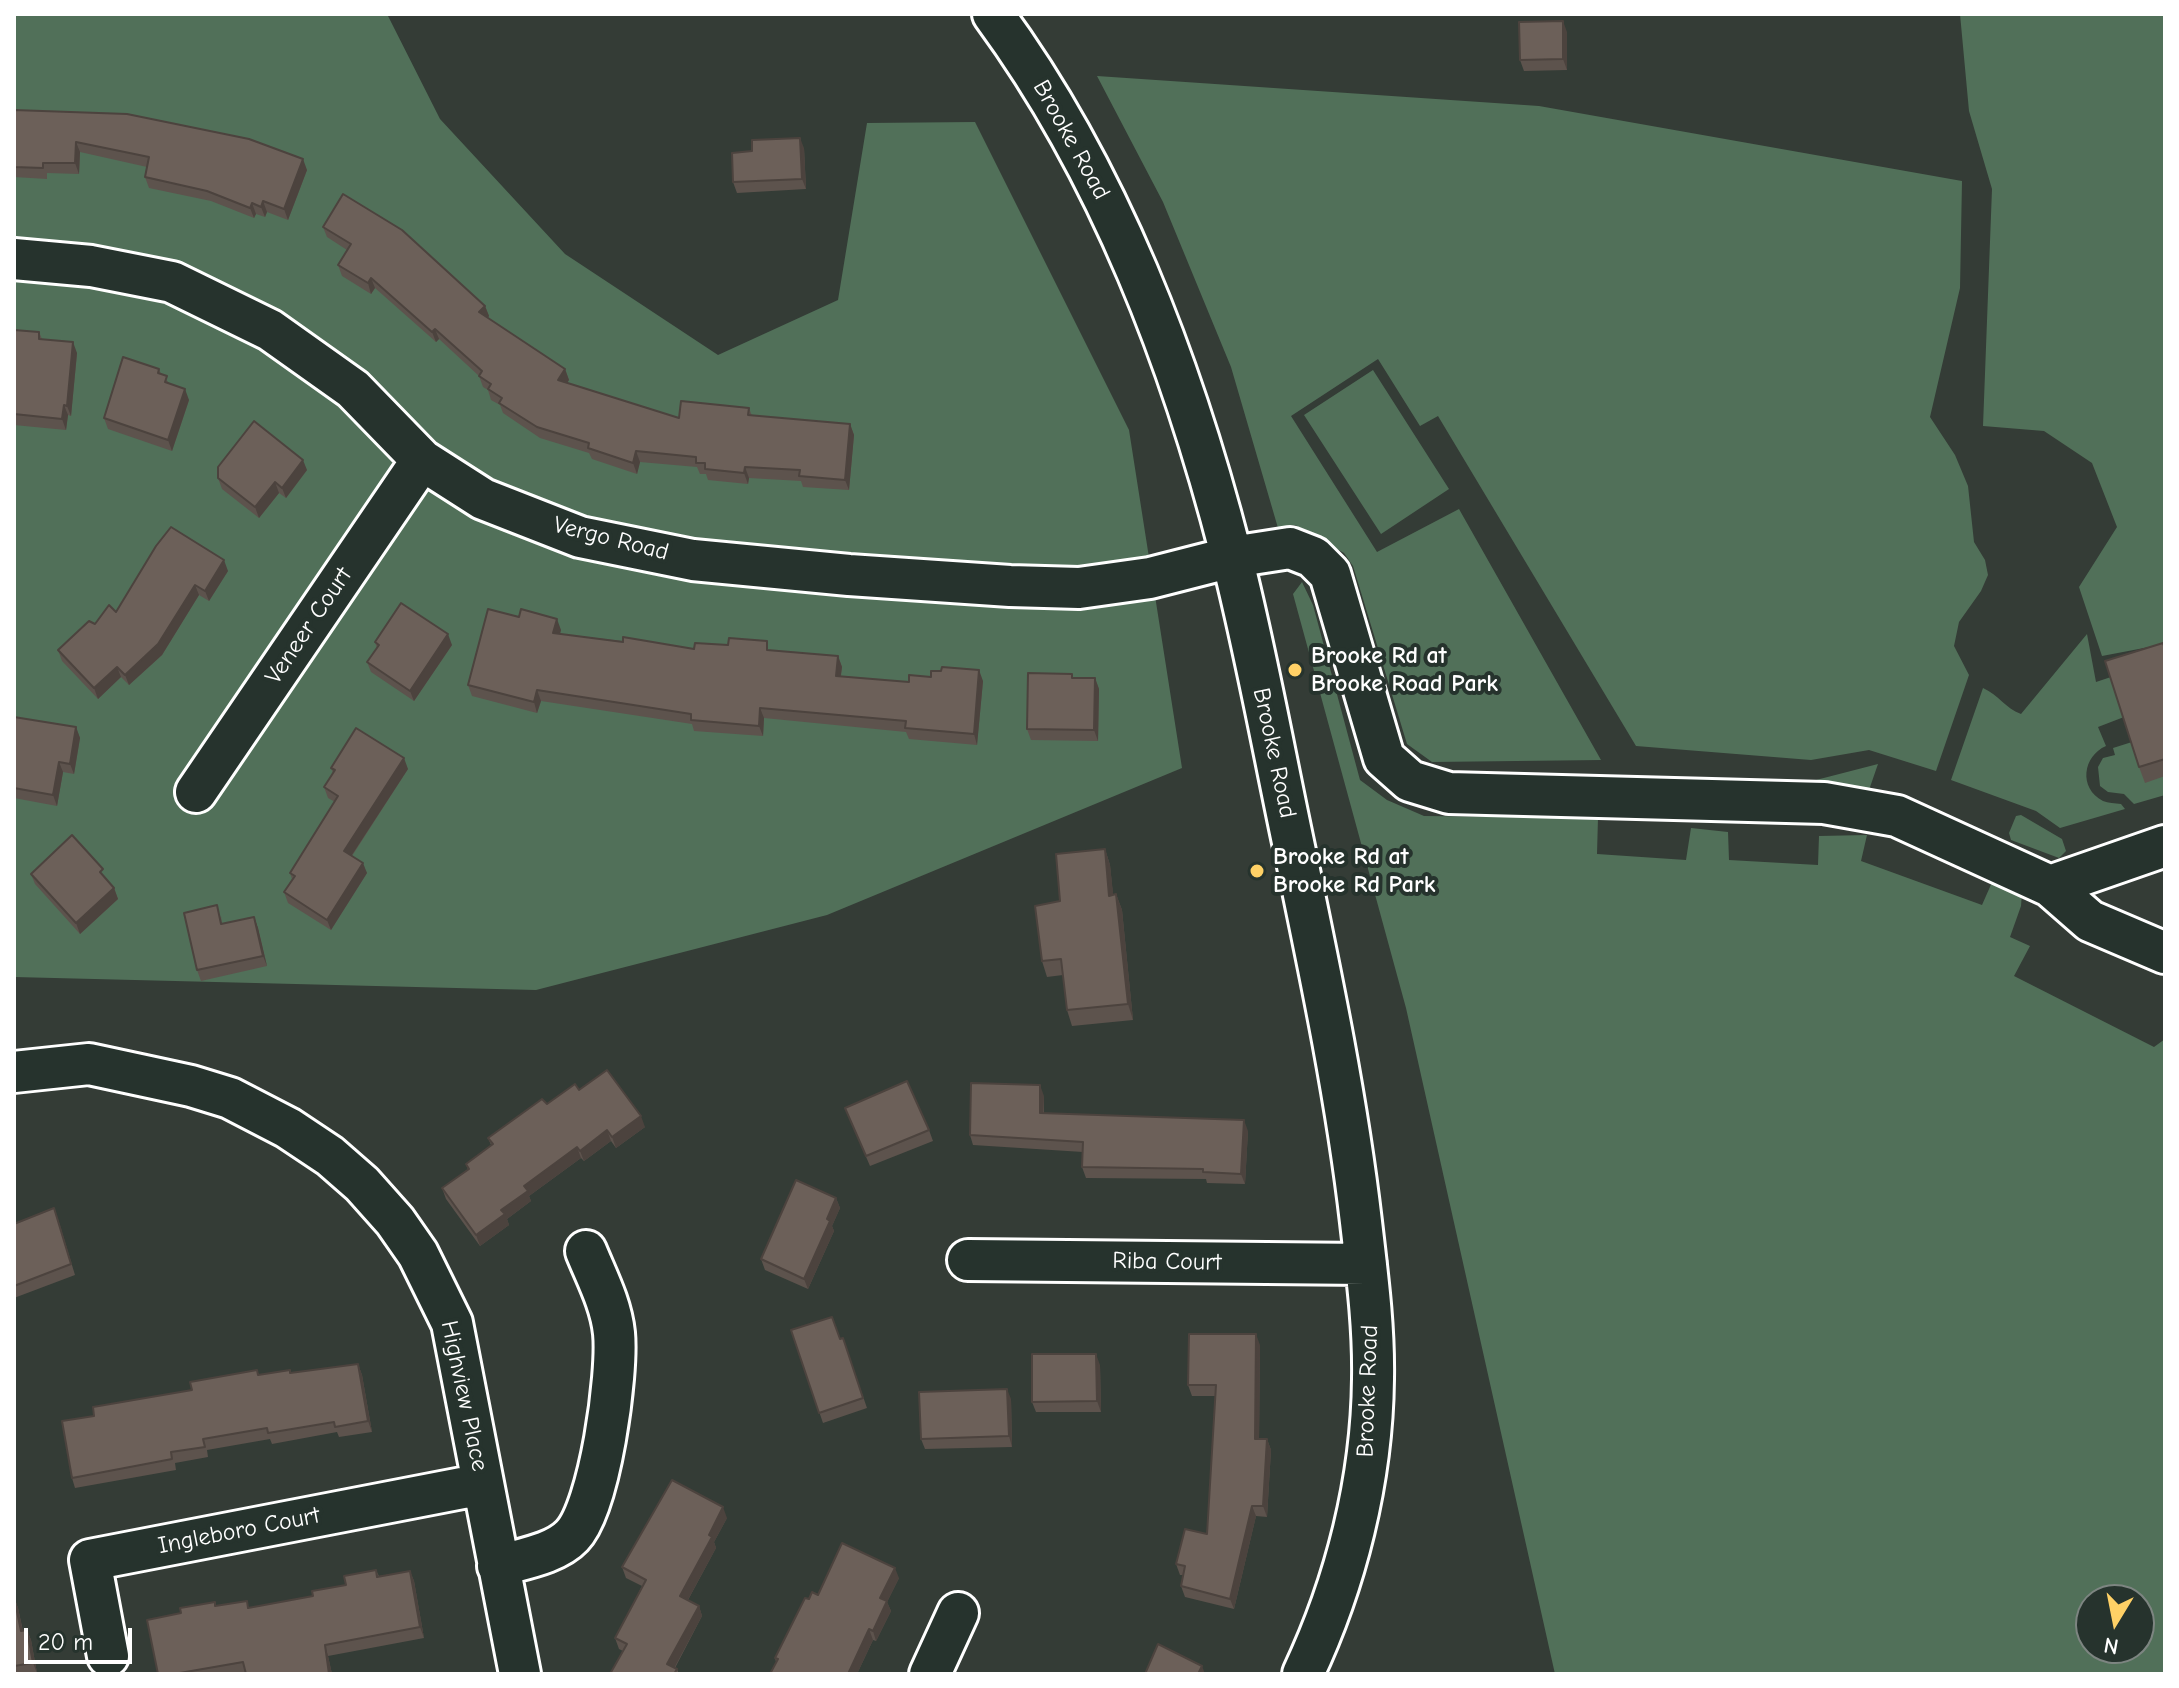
<!DOCTYPE html>
<html>
<head>
<meta charset="utf-8">
<style>
  body { margin:0 }
  #map { position:relative; width:2179px; height:1688px; overflow:hidden; background:#343c36; font-family:"Comic Neue",sans-serif }
  canvas { display:block }
  .frame { position:absolute; inset:0; border:16px solid #fff; pointer-events:none }
  .north { position:absolute; left:2075px; top:1584px; width:80px; height:80px; box-sizing:border-box; background:#26332d; border:2px solid #7d8581; border-radius:50%; rotate:190deg; font-size:22px; font-weight:700; line-height:32px; text-align:center; color:#fff }
  .north::after { content:''; display:block; margin:auto; width:28px; height:36px; background:#ffd166; clip-path:polygon(50% 0,100% 100%,50% 72%,0 100%) }
  .scale { position:absolute; left:24px; top:1628px; width:108px; height:36px; box-sizing:border-box; border:4px solid #fff; border-top:0; padding-left:10px; font-size:24px; line-height:28px; white-space:nowrap; color:#fff; -webkit-text-stroke:6px #26332d; paint-order:stroke }
</style>
</head>
<body>
<div id="map">
<canvas width="2179" height="1688"></canvas>
<div class="frame"></div>
<div class="north">N</div>
<div class="scale">20 m</div>
</div>
<script>
const c = document.querySelector('canvas').getContext('2d');
c.lineJoin = 'round';
function fillPath(path, color) { c.fillStyle = color; c.fill(path, 'evenodd'); }
function strokePath(path, color, width, dash) { c.strokeStyle = color; c.lineWidth = width; c.lineCap = dash ? 'butt' : 'round'; c.setLineDash(dash || []); c.stroke(path); }
function drawText(font, color, halo, rows, align = 'center') {
  c.font = font + ' "Comic Neue",sans-serif'; c.lineWidth = 8; c.setLineDash([]); c.textBaseline = 'middle'; c.strokeStyle = halo; c.fillStyle = color; for (const [text, x, y, turn = 0] of rows) {
    c.save(); c.translate(x, y); c.rotate((+turn || 0) * Math.PI / 180); c.textAlign = isNaN(turn) ? turn : align; if (halo) c.strokeText(text, 0, 0); c.fillText(text, 0, 0); c.restore();
  }
}
const green = new Path2D(`
  M 14,14 L 387,14 L 440,119 L 565,254 L 718,355 L 838,300 L 867,123 L 975,122 L 1129,430 L 1182,768 L 827,915 L 536,990 L 14,977 Z
  M 1960,14 L 2165,14 L 2165,644 L 2102,656 L 2079,587 L 2117,527 L 2092,463 L 2044,431 L 1983,426 L 1992,189 L 1969,111 Z
  M 1097,76 L 1539,106 L 1962,181 L 1960,288 L 1930,417 L 1955,455 L 1968,486 L 1974,542 L 1985,560 L 1988,575 L 1981,591 L 1959,622 L 1954,646 L 1969,675 L 1936,771 L 1869,750 L 1811,760 L 1636,746 L 1438,416 L 1420,426 L 1378,359 L 1291,416 L 1377,552 L 1459,509 L 1601,760 L 1432,762 L 1407,744 L 1353,566 L 1344,553 L 1295,525 L 1278,528 L 1231,367 L 1163,202 Z
  M 1373,370 L 1449,489 L 1381,534 L 1304,415 Z
  M 1302,582 L 1313,605 L 1360,780 L 1387,800 L 1424,816 L 1598,818 L 1597,854 L 1686,860 L 1691,828 L 1728,832 L 1729,860 L 1818,865 L 1819,836 L 1867,835 L 1861,861 L 1982,905 L 1993,880 L 2022,892 L 2021,906 L 2010,937 L 2030,946 L 2014,976 L 2154,1047 L 2165,1039 L 2165,1674 L 1555,1674 L 1406,1008 L 1293,594 ZM 2091,1600 L 2139,1600 L 2139,1648 L 2091,1648 Z
  M 2087,634 L 2096,682 L 2111,677 L 2124,717 L 2098,727 L 2106,746 C 2083,756 2078,788 2103,801 C 2108,803 2115,803 2121,804 L 2125,809 L 2060,828 L 2036,811 L 1951,780 L 1983,688 C 1999,695 2005,708 2021,714 Z
  M 2132,742 L 2165,776 L 2165,795 L 2134,804 L 2124,794 L 2108,792 L 2100,786 L 2098,767 L 2103,758 L 2115,755 L 2113,748 Z
  M 1878,764 L 1869,790 L 1817,789 L 1816,780 Z
  M 2021,815 L 2062,839 L 2066,851 L 2059,858 L 2011,840 L 2009,833 L 2016,816 Z`);
const minor = new Path2D(`
  M 993,14 C 1110,173 1182,364 1231,554 C 1257,655 1275,759 1297,861 C 1322,981 1347,1101 1361,1222 C 1367,1274 1374,1326 1373,1379 C 1372,1480 1346,1583 1303,1674
  M 14,259 L 91,266 L 172,282 L 270,330 L 353,389 L 422,460 L 483,499 L 580,537 L 693,560 L 849,575 L 1010,586 L 1079,588 L 1150,578 L 1232,557 L 1290,548 L 1313,557 L 1330,574 L 1384,758 L 1410,781 L 1449,793 L 1824,803 L 1897,816 L 2050,886 L 2090,921 L 2165,953
  M 196,792 L 422,460
  M 2050,886 L 2165,846
  M 14,1072 L 89,1064 L 191,1086 L 230,1098 L 288,1128 L 330,1156 L 362,1184 L 395,1221 L 418,1254 L 452,1323 L 520,1674
  M 968,1260 L 1366,1264
  M 498,1566 C 521,1559 555,1554 572,1536 C 600,1507 618,1374 614,1333 C 611,1304 597,1278 586,1251
  M 108,1656 L 90,1560 L 483,1484
  M 930,1674 L 958,1613`);
const wall = new Path2D(`
  M 1567,32 L 1567,70 L 1524,71 L 1520,60 Z
  M 14,110 L 307,170 L 288,220 L 267,212 L 265,217 L 256,214 L 254,218 L 211,201 L 149,188 L 145,177 L 147,167 L 80,152 L 79,174 L 47,173 L 47,179 L 14,177 Z
  M 804,148 L 806,189 L 737,193 L 733,182 Z
  M 323,227 L 485,306 L 489,316 L 488,318 L 565,369 L 569,380 L 567,383 L 679,418 L 749,408 L 752,416 L 850,424 L 854,435 L 849,490 L 803,487 L 801,481 L 749,478 L 748,484 L 708,480 L 706,474 L 700,474 L 697,467 L 640,462 L 637,474 L 592,459 L 589,453 L 540,438 L 503,413 L 500,405 L 491,400 L 488,390 L 483,387 L 479,376 L 439,339 L 436,342 L 375,288 L 371,294 L 342,276 L 338,265 L 347,250 L 327,237 Z
  M 14,330 L 39,332 L 42,339 L 77,353 L 71,416 L 68,415 L 66,430 L 14,425 Z
  M 159,369 L 161,374 L 170,384 L 189,400 L 172,451 L 108,429 L 104,418 Z
  M 307,470 L 286,498 L 279,493 L 259,518 L 222,489 L 218,478 Z
  M 228,571 L 209,601 L 199,595 L 162,655 L 129,685 L 121,677 L 98,699 L 62,661 L 58,650 L 95,624 L 116,612 Z
  M 561,630 L 560,634 L 694,649 L 771,651 L 838,656 L 842,667 L 841,676 L 909,682 L 983,681 L 977,745 L 909,739 L 906,732 L 764,718 L 763,736 L 694,731 L 692,724 L 541,701 L 537,713 L 472,696 L 468,685 Z
  M 375,642 L 452,645 L 414,701 L 371,672 L 367,662 L 377,648 Z
  M 2165,649 L 2165,776 L 2145,783 L 2139,767 Z
  M 1074,678 L 1095,678 L 1099,689 L 1098,741 L 1031,740 L 1027,729 Z
  M 14,717 L 76,727 L 80,738 L 74,774 L 63,772 L 57,806 L 14,798 Z
  M 331,768 L 408,769 L 352,856 L 367,873 L 331,930 L 288,903 L 284,892 L 292,879 L 290,873 L 335,802 L 328,798 L 324,787 L 333,773 Z
  M 1105,849 L 1110,865 L 1113,895 L 1116,894 L 1122,910 L 1133,1020 L 1072,1026 L 1067,1010 L 1063,975 L 1047,977 L 1042,961 L 1060,901 Z
  M 31,874 L 107,880 L 114,888 L 118,899 L 80,934 L 35,884 Z
  M 221,916 L 222,924 L 254,917 L 258,928 L 267,966 L 201,981 L 197,970 Z
  M 579,1090 L 645,1127 L 616,1148 L 611,1141 L 584,1161 L 581,1158 L 529,1196 L 531,1201 L 507,1219 L 509,1225 L 480,1246 L 446,1199 L 442,1188 L 468,1170 L 466,1164 L 491,1145 L 488,1138 L 547,1104 Z
  M 1044,1096 L 1044,1113 L 1248,1131 L 1245,1184 L 1207,1183 L 1206,1179 L 1086,1178 L 1082,1167 L 1083,1152 L 973,1145 L 970,1135 Z
  M 845,1108 L 929,1130 L 933,1141 L 870,1166 Z
  M 836,1198 L 840,1208 L 832,1226 L 834,1231 L 808,1289 L 765,1270 L 761,1259 Z
  M 58,1219 L 75,1275 L 14,1298 L 14,1224 Z
  M 791,1330 L 840,1339 L 843,1338 L 867,1408 L 823,1423 Z
  M 1260,1345 L 1259,1439 L 1267,1439 L 1271,1450 L 1267,1517 L 1256,1516 L 1234,1609 L 1185,1597 L 1181,1586 L 1183,1575 L 1180,1575 L 1176,1564 L 1207,1534 L 1215,1396 L 1192,1396 L 1188,1385 Z
  M 358,1364 L 362,1375 L 372,1432 L 339,1437 L 337,1432 L 272,1444 L 270,1439 L 207,1450 L 208,1457 L 175,1463 L 176,1470 L 75,1488 L 72,1478 L 192,1390 L 257,1370 L 259,1375 L 290,1370 L 291,1373 Z
  M 1100,1365 L 1101,1412 L 1036,1412 L 1032,1402 Z
  M 1011,1399 L 1012,1447 L 925,1449 L 921,1439 Z
  M 727,1518 L 714,1542 L 716,1548 L 688,1600 L 699,1606 L 702,1616 L 675,1668 L 677,1669 L 679,1674 L 610,1674 L 623,1651 L 619,1649 L 615,1638 L 642,1586 L 626,1578 L 622,1567 Z
  M 376,1570 L 379,1576 L 410,1571 L 414,1581 L 424,1638 L 328,1656 L 332,1674 L 246,1674 L 246,1672 L 236,1674 L 158,1674 L 181,1613 L 215,1602 L 216,1606 L 249,1608 L 313,1596 L 346,1585 Z
  M 899,1578 L 887,1602 L 891,1611 L 876,1641 L 873,1640 L 857,1674 L 770,1674 L 776,1662 L 775,1658 L 809,1599 L 818,1595 Z
  M 14,1597 L 18,1608 L 23,1631 L 27,1630 L 31,1640 L 37,1673 L 14,1674 Z`);
const shadedWall = new Path2D(`
  M 1563,21 L 1567,32 L 1567,70 L 1563,59 Z
  M 800,138 L 804,148 L 806,189 L 802,179 Z
  M 76,142 L 80,152 L 79,174 L 75,163 Z
  M 303,159 L 307,170 L 288,220 L 284,209 Z
  M 263,201 L 267,212 L 265,217 L 261,207 Z
  M 252,203 L 256,214 L 254,218 L 250,208 Z
  M 371,278 L 375,288 L 371,294 L 368,283 Z
  M 485,306 L 489,316 L 483,323 L 479,312 Z
  M 435,329 L 439,339 L 436,342 L 432,332 Z
  M 73,342 L 77,353 L 71,416 L 67,406 Z
  M 565,369 L 569,380 L 562,390 L 558,380 Z
  M 185,389 L 189,400 L 172,451 L 168,440 Z
  M 64,405 L 68,415 L 66,430 L 62,419 Z
  M 850,424 L 854,435 L 849,490 L 845,480 Z
  M 636,451 L 640,462 L 637,474 L 633,463 Z
  M 303,460 L 307,470 L 286,498 L 282,488 Z
  M 745,467 L 749,478 L 748,484 L 744,473 Z
  M 275,482 L 279,493 L 259,518 L 255,507 Z
  M 224,560 L 228,571 L 209,601 L 205,591 Z
  M 195,585 L 199,595 L 162,655 L 129,685 L 125,675 Z
  M 557,619 L 561,630 L 557,644 L 553,633 Z
  M 448,634 L 452,645 L 414,701 L 410,691 Z
  M 838,656 L 842,667 L 839,687 L 836,676 Z
  M 117,667 L 121,677 L 98,699 L 94,688 Z
  M 979,670 L 983,681 L 977,745 L 974,734 Z
  M 1095,678 L 1099,689 L 1098,741 L 1094,730 Z
  M 537,690 L 541,701 L 537,713 L 534,702 Z
  M 760,708 L 764,718 L 763,736 L 759,726 Z
  M 76,727 L 80,738 L 74,774 L 70,764 Z
  M 404,758 L 408,769 L 348,861 L 344,851 Z
  M 59,762 L 63,772 L 57,806 L 53,795 Z
  M 1105,849 L 1110,865 L 1115,911 L 1109,896 Z
  M 363,863 L 367,873 L 331,930 L 327,920 Z
  M 114,888 L 118,899 L 80,934 L 76,923 Z
  M 1116,894 L 1122,910 L 1133,1020 L 1128,1004 Z
  M 254,917 L 258,928 L 267,966 L 263,956 Z
  M 1040,1085 L 1044,1096 L 1043,1124 L 1040,1113 Z
  M 641,1116 L 645,1127 L 616,1148 L 612,1137 Z
  M 1244,1120 L 1248,1131 L 1245,1184 L 1241,1174 Z
  M 607,1130 L 611,1141 L 584,1161 L 580,1151 Z
  M 577,1147 L 581,1158 L 529,1196 L 531,1201 L 507,1219 L 509,1225 L 480,1246 L 476,1235 L 524,1186 Z
  M 836,1198 L 840,1208 L 832,1226 L 834,1231 L 808,1289 L 804,1279 Z
  M 1256,1334 L 1260,1345 L 1259,1449 L 1255,1439 Z
  M 1096,1354 L 1100,1365 L 1101,1412 L 1097,1401 Z
  M 358,1364 L 362,1375 L 372,1432 L 368,1421 Z
  M 1007,1389 L 1011,1399 L 1012,1447 L 1009,1436 Z
  M 1267,1439 L 1271,1450 L 1267,1517 L 1263,1506 Z
  M 1252,1506 L 1256,1516 L 1234,1609 L 1230,1599 Z
  M 723,1507 L 727,1518 L 714,1542 L 716,1548 L 684,1607 L 680,1596 L 709,1535 Z
  M 895,1568 L 899,1578 L 887,1602 L 891,1611 L 876,1641 L 873,1631 L 880,1598 Z
  M 410,1571 L 414,1581 L 424,1638 L 420,1627 Z
  M 14,1597 L 18,1608 L 25,1642 L 21,1631 Z
  M 699,1606 L 702,1616 L 671,1674 L 667,1664 Z
  M 869,1629 L 873,1640 L 857,1674 L 848,1674 Z
  M 27,1630 L 31,1640 L 37,1673 L 33,1663 Z
  M 325,1645 L 328,1656 L 332,1674 L 329,1674 Z
  M 1202,1666 L 1205,1674 L 1198,1674 Z`);
const building = new Path2D(`
  M 1563,21 L 1563,59 L 1520,60 L 1519,22 Z
  M 14,110 L 127,114 L 249,139 L 303,159 L 284,209 L 263,201 L 261,207 L 252,203 L 250,208 L 207,191 L 145,177 L 149,157 L 76,142 L 75,163 L 43,163 L 43,168 L 14,167 Z
  M 800,138 L 802,179 L 733,182 L 732,153 L 752,151 L 752,140 Z
  M 343,194 L 402,230 L 485,306 L 479,312 L 565,369 L 558,380 L 679,418 L 681,401 L 749,408 L 748,415 L 850,424 L 845,480 L 799,476 L 800,470 L 745,467 L 744,473 L 705,469 L 705,463 L 696,463 L 696,457 L 636,451 L 633,463 L 588,448 L 589,443 L 537,427 L 499,403 L 502,398 L 488,389 L 491,384 L 479,376 L 482,371 L 435,329 L 432,332 L 371,278 L 368,283 L 338,265 L 351,244 L 323,227 Z
  M 14,330 L 39,332 L 39,339 L 73,342 L 67,406 L 64,405 L 62,419 L 14,414 Z
  M 123,357 L 159,369 L 158,373 L 167,376 L 165,382 L 185,389 L 168,440 L 104,418 Z
  M 254,421 L 303,460 L 282,488 L 275,482 L 255,507 L 218,478 L 218,467 Z
  M 171,527 L 224,560 L 205,591 L 195,585 L 158,644 L 125,675 L 117,667 L 94,688 L 58,650 L 89,621 L 95,624 L 109,605 L 116,612 L 156,546 Z
  M 401,603 L 448,634 L 410,691 L 367,662 L 379,645 L 375,642 Z
  M 488,609 L 519,617 L 521,609 L 557,619 L 553,633 L 623,642 L 623,637 L 694,649 L 695,643 L 728,645 L 729,638 L 767,641 L 767,650 L 838,656 L 836,676 L 909,682 L 909,675 L 931,677 L 931,671 L 941,671 L 942,667 L 979,670 L 974,734 L 905,728 L 906,721 L 760,708 L 759,726 L 691,720 L 691,714 L 537,690 L 534,702 L 468,685 Z
  M 2163,643 L 2165,649 L 2165,759 L 2139,767 L 2105,661 Z
  M 1028,673 L 1072,674 L 1072,678 L 1095,678 L 1094,730 L 1027,729 Z
  M 14,717 L 76,727 L 70,764 L 59,762 L 53,795 L 14,788 Z
  M 356,728 L 404,758 L 344,851 L 363,863 L 327,920 L 284,892 L 295,876 L 290,873 L 338,796 L 324,787 L 335,770 L 331,768 Z
  M 72,835 L 103,869 L 100,872 L 114,888 L 76,923 L 31,874 Z
  M 1105,849 L 1109,896 L 1116,894 L 1128,1004 L 1067,1010 L 1061,959 L 1042,961 L 1035,906 L 1060,901 L 1056,854 Z
  M 217,905 L 221,924 L 254,917 L 263,956 L 197,970 L 184,913 Z
  M 607,1070 L 641,1116 L 612,1137 L 607,1130 L 580,1151 L 577,1147 L 524,1186 L 528,1191 L 501,1210 L 505,1214 L 476,1235 L 442,1188 L 469,1169 L 466,1164 L 493,1144 L 488,1138 L 542,1099 L 547,1104 L 575,1084 L 579,1090 Z
  M 907,1081 L 929,1130 L 866,1156 L 845,1108 Z
  M 971,1083 L 1040,1085 L 1040,1113 L 1244,1120 L 1241,1174 L 1203,1172 L 1203,1169 L 1082,1167 L 1083,1142 L 970,1135 Z
  M 796,1180 L 836,1198 L 827,1219 L 830,1221 L 804,1279 L 761,1259 Z
  M 54,1208 L 71,1264 L 14,1286 L 14,1224 Z
  M 832,1317 L 840,1339 L 843,1338 L 863,1398 L 819,1413 L 791,1330 Z
  M 1189,1334 L 1256,1334 L 1255,1439 L 1267,1439 L 1263,1506 L 1252,1506 L 1230,1599 L 1181,1586 L 1185,1566 L 1176,1564 L 1185,1529 L 1207,1534 L 1216,1385 L 1188,1385 Z
  M 1032,1354 L 1096,1354 L 1097,1401 L 1032,1402 Z
  M 358,1364 L 368,1421 L 335,1427 L 334,1422 L 268,1433 L 267,1428 L 203,1439 L 205,1447 L 171,1452 L 172,1459 L 72,1478 L 62,1421 L 94,1416 L 93,1407 L 192,1390 L 190,1382 L 257,1370 L 258,1375 L 290,1370 L 290,1373 Z
  M 1007,1389 L 1009,1436 L 921,1439 L 919,1392 Z
  M 672,1480 L 723,1507 L 709,1535 L 712,1537 L 680,1596 L 699,1606 L 667,1664 L 677,1669 L 674,1674 L 610,1674 L 627,1644 L 615,1638 L 646,1580 L 622,1567 Z
  M 842,1543 L 895,1568 L 880,1598 L 887,1601 L 873,1631 L 869,1629 L 848,1674 L 770,1674 L 778,1659 L 775,1658 L 805,1598 L 809,1599 L 812,1592 L 818,1595 Z
  M 376,1570 L 377,1577 L 410,1571 L 420,1627 L 325,1645 L 329,1674 L 246,1674 L 243,1662 L 174,1674 L 158,1674 L 147,1620 L 181,1613 L 180,1608 L 215,1602 L 215,1606 L 247,1601 L 248,1608 L 313,1596 L 312,1591 L 346,1585 L 344,1576 Z
  M 14,1597 L 21,1631 L 27,1630 L 33,1663 L 14,1666 Z
  M 1158,1644 L 1202,1666 L 1198,1674 L 1145,1674 Z`);
const markers = [
  [1295,670,8,"#ffd166"],
  [1257,871,8,"#ffd166"]
];
const streetNames = [
  ["Brooke Road",1071,140,61],
  ["Vergo Road",611,539,14],
  ["Veneer Court",309,626,-56],
  ["Brooke Road",1274,753,78],
  ["Riba Court",1167,1262,1],
  ["Brooke Road",1368,1391,-88],
  ["Highview Place",464,1396,78],
  ["Ingleboro Court",239,1531,-11]
];
const poiNames = [
  ["Brooke Rd at",1311,656],
  ["Brooke Road Park",1311,684],
  ["Brooke Rd at",1273,857],
  ["Brooke Rd Park",1273,885]
];
fillPath(green, '#517059');
strokePath(minor, '#fff', 46);
strokePath(minor, '#26332d', 40);
fillPath(wall, '#5d534d');
fillPath(shadedWall, '#4c433e');
fillPath(building, '#6c6059');
strokePath(building, '#4c433e', 2);
for (const [x, y, r, color] of markers) { const dot = new Path2D(); dot.arc(x, y, r, 0, 2 * Math.PI); c.fillStyle = color; c.fill(dot); strokePath(dot, '#26332d', 3); }
drawText('24px', '#fff', '#26332d', streetNames);
drawText('bold 24px', '#fff', '#26332d', poiNames, 'left');
</script>
</body>
</html>
